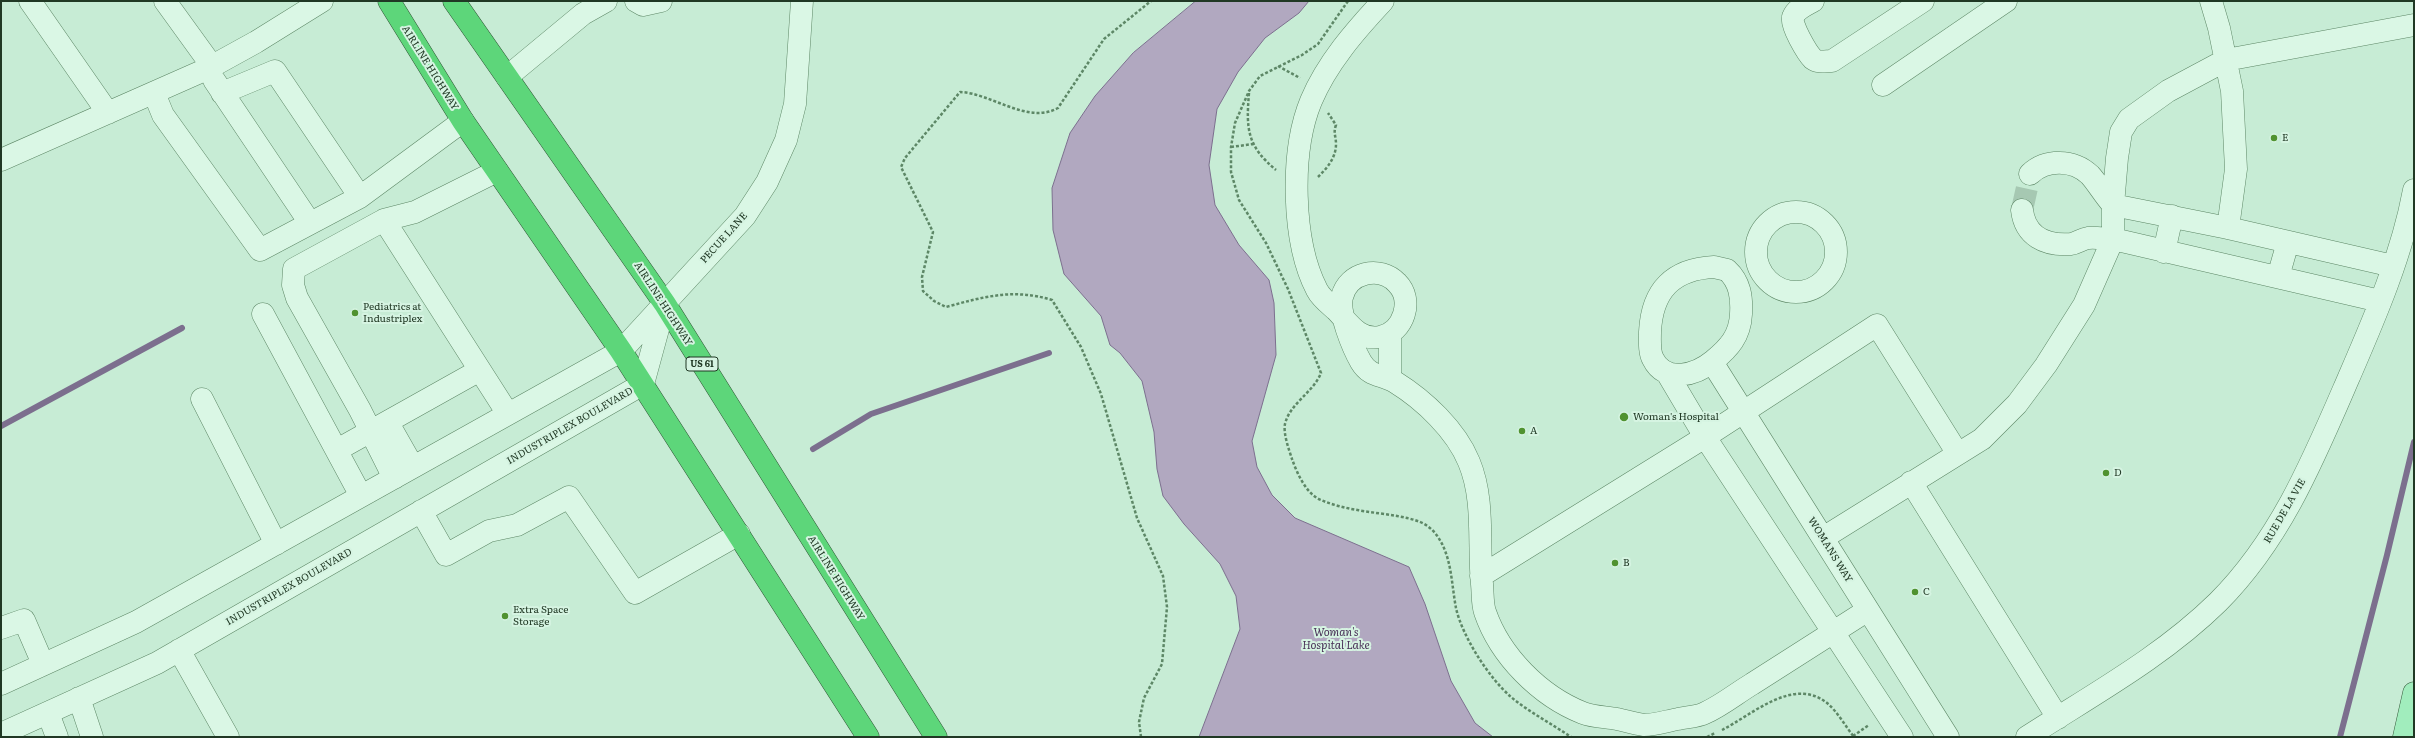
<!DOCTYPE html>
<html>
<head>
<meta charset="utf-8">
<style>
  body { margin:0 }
  #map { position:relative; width:2415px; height:738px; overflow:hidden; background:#c7ecd5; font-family:Literata,serif }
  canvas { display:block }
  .frame { position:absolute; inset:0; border:2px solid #203824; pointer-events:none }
</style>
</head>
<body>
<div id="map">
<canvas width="2415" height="738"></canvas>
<div class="frame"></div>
</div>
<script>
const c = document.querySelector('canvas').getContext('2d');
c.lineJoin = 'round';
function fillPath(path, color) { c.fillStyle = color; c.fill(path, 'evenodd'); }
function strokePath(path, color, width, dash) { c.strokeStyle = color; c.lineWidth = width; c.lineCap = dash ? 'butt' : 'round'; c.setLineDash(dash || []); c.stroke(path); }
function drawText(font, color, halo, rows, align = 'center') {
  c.font = font + ' Literata,serif'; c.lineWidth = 4; c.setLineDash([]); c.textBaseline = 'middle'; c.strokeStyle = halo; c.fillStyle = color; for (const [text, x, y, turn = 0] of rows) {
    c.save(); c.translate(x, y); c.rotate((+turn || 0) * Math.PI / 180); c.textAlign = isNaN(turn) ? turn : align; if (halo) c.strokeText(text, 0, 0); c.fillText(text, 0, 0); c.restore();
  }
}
const water = new Path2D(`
  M 1196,1 L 1309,1 L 1299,13 L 1265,38 L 1238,72 L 1217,109 L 1209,165 L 1215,205 L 1239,245 L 1269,280 L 1274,303 L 1276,355 L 1252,441 L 1257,467 L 1272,495 L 1295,518 L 1409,567 L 1425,604 L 1451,681 L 1475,723 L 1493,737 L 1199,737 L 1240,629 L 1236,596 L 1220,564 L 1184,524 L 1163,496 L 1157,469 L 1154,432 L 1142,381 L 1120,353 L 1110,345 L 1101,316 L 1064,274 L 1053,230 L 1052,188 L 1070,133 L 1095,96 L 1133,53 Z`);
const stream = new Path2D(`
  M 1,426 L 182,328
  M 813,449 L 871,414 L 1049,353
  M 2340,737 L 2387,555 L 2414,442`);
const minorTunnel = new Path2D(`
  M 2022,210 L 2030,174`);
const path = new Path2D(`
  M 1348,1 L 1318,44 L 1302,55 L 1260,76 L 1249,91 L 1235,123 L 1231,147 L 1231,172 L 1239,200 L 1266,243 L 1288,289 L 1321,373 C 1313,393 1290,403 1285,424 C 1283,433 1289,450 1292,459 C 1297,473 1306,494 1321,500 C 1344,510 1373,512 1397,516 C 1412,519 1425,521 1435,533 C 1452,554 1451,582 1456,608 C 1462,636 1489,678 1511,697 C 1529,712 1552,724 1571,737
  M 1278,66 L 1300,78
  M 1249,93 C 1246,129 1247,146 1276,170
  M 1231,147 L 1253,144
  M 1318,177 C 1327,168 1336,158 1336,144 C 1336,136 1333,133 1336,125 L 1328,113
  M 1722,730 C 1752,715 1793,676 1827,703 C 1837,711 1846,727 1854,737
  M 1853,736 L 1869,725
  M 1141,737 L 1139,722 L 1144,698 L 1162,664 L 1167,607 L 1163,576 L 1137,518 L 1101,394 L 1081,347 L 1052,300 C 1013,288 983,297 946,307 L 934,301 L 923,291 L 922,277 L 933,232 L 901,167 L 905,158 L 960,92 C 991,93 1028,125 1058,108 L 1104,39 L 1151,1
  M 1707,737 L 1715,733`);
const minor = new Path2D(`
  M 30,1 L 108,113
  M 165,1 L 212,66
  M 636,1 L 643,5 L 661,1
  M 1383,1 C 1355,31 1327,63 1311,101 C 1290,152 1292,242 1317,290 C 1321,298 1329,304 1336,310 C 1349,323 1359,341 1380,337 C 1404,332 1414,300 1397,283 C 1380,265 1348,272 1342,297 C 1338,312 1353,348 1361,362 C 1370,377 1381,374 1395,382 C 1424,400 1456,430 1469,462 C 1485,500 1478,544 1482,584 C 1483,593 1482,603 1485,612 C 1500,656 1540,696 1583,713 C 1593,717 1606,717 1617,719 C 1626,721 1635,724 1644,725 C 1655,725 1667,721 1678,719 C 1687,717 1697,717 1705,713 C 1721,706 1737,693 1752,684 C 1791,659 1829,635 1868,610
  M 1813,1 C 1806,5 1796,9 1793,17 C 1790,24 1807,53 1813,59 C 1818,63 1826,61 1832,61 L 1923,1
  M 2211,1 L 2219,28 L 2232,91 L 2236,169 L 2228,228
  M 507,77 L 583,14 L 606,1
  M 214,80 L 310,223
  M 1883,85 L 2006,1
  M 154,93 L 163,115 L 260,250 L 360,197 L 463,121
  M 222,93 L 275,71 L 360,197
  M 1,160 L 207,69 L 256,42 L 322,1
  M 497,171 L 415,212 L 384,220 L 508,414
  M 2030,174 C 2046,159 2073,159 2090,175 C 2098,184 2104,195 2113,205 L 2228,228 L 2393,266
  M 2022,210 C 2025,236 2045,246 2071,244 C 2077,243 2082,239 2088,238 C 2096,237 2105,239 2113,239 L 2380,301
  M1756 252a40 40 0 1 1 80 0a40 40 0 1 1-80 0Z
  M 384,220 L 294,269 L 293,285 L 297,298 L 360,410 L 394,478
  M 2164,252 L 2172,216
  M 1714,267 L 1727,270 C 1740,282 1742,297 1741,314 C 1740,336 1729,348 1713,361 C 1696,375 1665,384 1653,359 C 1649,352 1650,340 1650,332 C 1652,290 1673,269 1714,267 Z
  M 2278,277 L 2288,242
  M 263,314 L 361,496
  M 1390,333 L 1390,379
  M 1712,362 L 1948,737
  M 1667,373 L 1705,437 L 1902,737
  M 202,399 L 276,544
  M 388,423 L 413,467
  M 337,450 L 480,370
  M 1911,482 L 2058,718
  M 421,511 L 446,555 L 489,531 L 517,525 L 569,497 L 635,593 L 739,534
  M 1823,538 L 1982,439 L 2017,404 L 2046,365 L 2084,305 L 2113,239 L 2113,205 L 2117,158 L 2121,132 L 2129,119 L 2168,91 L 2226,60 L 2414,25
  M 1481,576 L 1705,437 L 1877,325 L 1958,454
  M 1,628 L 24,620 L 43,664
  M 179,650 L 228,737
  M 1,684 L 136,622 L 621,351 L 745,216 L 767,182 L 786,140 L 795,104 L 802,1
  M 79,698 L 92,737
  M 48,713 L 57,737
  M 1,734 L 157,663 L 643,384 L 664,307
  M 2027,737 C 2092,695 2162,657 2218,602 C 2281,539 2314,458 2349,377 C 2375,317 2402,255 2414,190`);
const major = new Path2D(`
  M 2404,737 L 2414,693`);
const highway = new Path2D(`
  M 389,1 L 463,121 L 621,351 L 868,737
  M 454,1 L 665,304 L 936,737`);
const markers = [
  [2274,138,4,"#509230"],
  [355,313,4,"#509230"],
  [1624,417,5,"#509230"],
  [1522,431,4,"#509230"],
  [2106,473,4,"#509230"],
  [1615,563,4,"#509230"],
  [1915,592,4,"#509230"],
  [505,616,4,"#509230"]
];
const shields = [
  [702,364,32]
];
const shieldNames = [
  ["US 61",702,364]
];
const streetNames = [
  ["AIRLINE HIGHWAY",430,68,58],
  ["PECUE LANE",724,238,-48],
  ["AIRLINE HIGHWAY",663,304,57],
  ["INDUSTRIPLEX BOULEVARD",570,426,-30],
  ["RUE DE LA VIE",2285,511,-60],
  ["WOMANS WAY",1830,550,58],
  ["AIRLINE HIGHWAY",836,578,58],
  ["INDUSTRIPLEX BOULEVARD",289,587,-30]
];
const poiNames = [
  ["E",2282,138],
  ["Pediatrics at",363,307],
  ["Industriplex",363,319],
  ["Woman's Hospital",1633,417],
  ["A",1530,431],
  ["D",2114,473],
  ["B",1623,563],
  ["C",1923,592],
  ["Extra Space",513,610],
  ["Storage",513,622]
];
const waterNames = [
  ["Woman's",1336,633],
  ["Hospital Lake",1336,646]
];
fillPath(water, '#b1a8c0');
strokePath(water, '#7c6f8e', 1);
strokePath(stream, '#7c6f8e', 6);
strokePath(minorTunnel, '#a6c8b2', 22, [22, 11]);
strokePath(minor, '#5d8766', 23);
strokePath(major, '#315536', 23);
strokePath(highway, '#315536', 23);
strokePath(path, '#5d8766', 2.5, [3, 2]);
strokePath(minor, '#daf7e5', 22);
strokePath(major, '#a1edbd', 22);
strokePath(highway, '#5dd67a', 22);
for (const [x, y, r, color] of markers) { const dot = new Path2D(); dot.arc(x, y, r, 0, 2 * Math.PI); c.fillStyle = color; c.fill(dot); strokePath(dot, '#d6f4e2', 1.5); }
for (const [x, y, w] of shields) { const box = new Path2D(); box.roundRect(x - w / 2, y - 7, w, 14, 3); c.fillStyle = '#d6f4e2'; c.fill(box); strokePath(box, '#203824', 1); }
drawText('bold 9px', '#203824', null, shieldNames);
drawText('10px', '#203824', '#d6f4e2', streetNames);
drawText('10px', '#203824', '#d6f4e2', poiNames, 'left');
drawText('italic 11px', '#483057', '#d6f4e2', waterNames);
</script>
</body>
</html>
